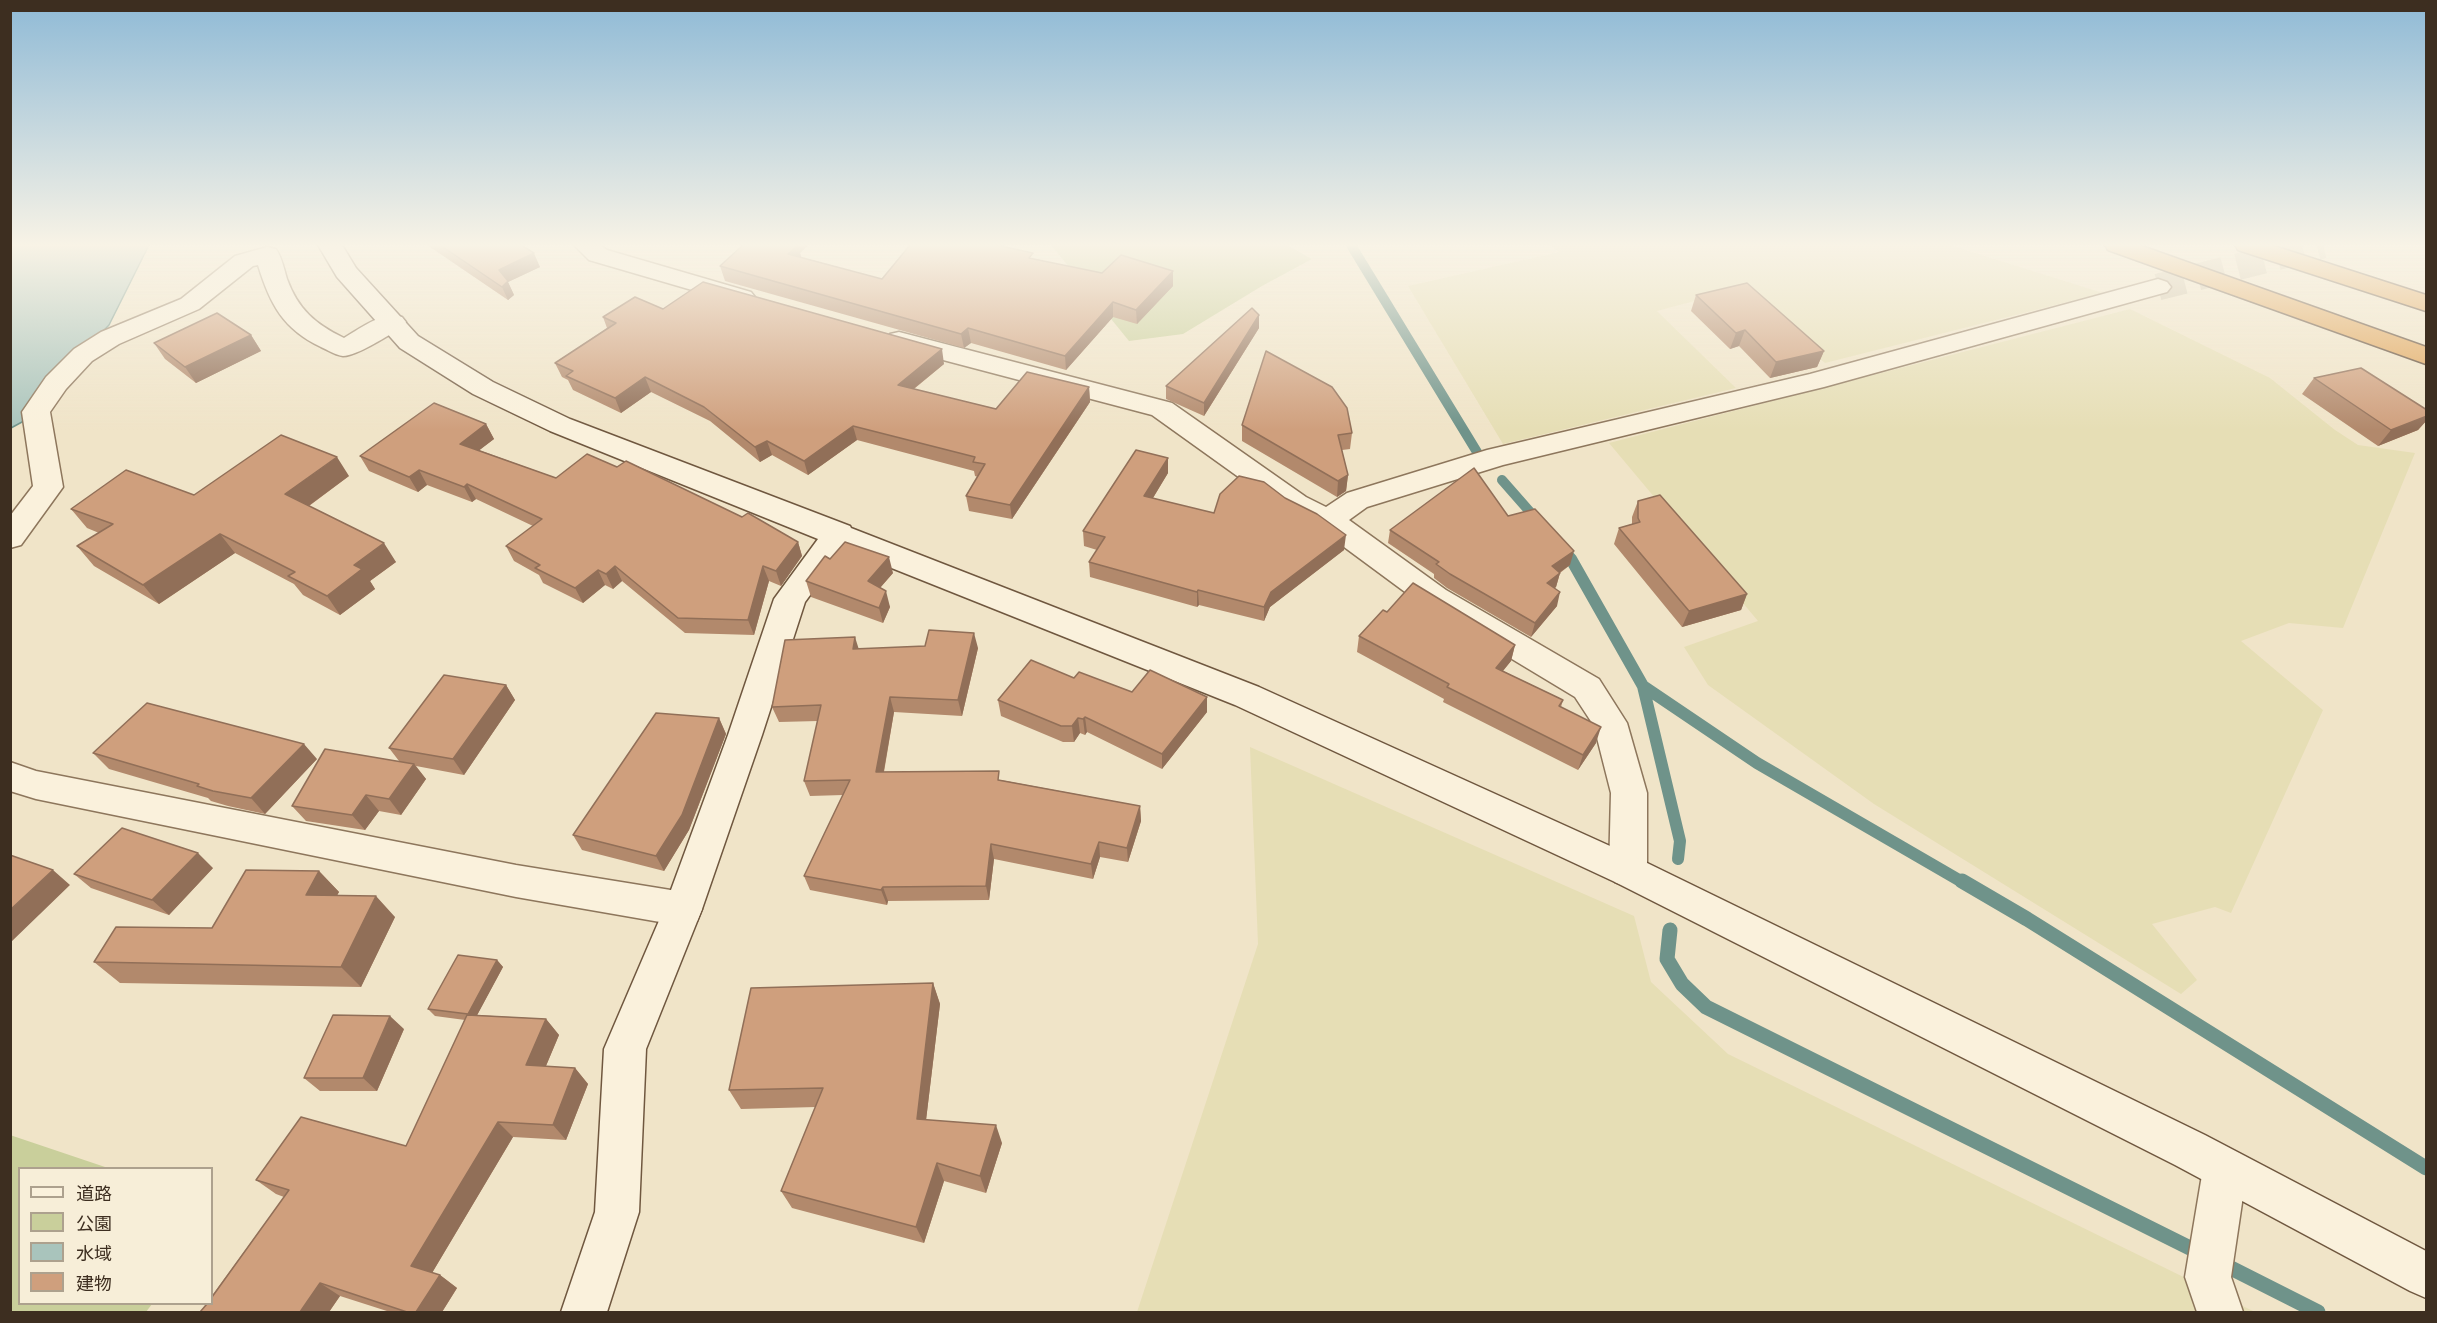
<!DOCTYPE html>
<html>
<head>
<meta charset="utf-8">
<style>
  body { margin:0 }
  #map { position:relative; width:2437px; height:1323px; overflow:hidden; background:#f0e4c8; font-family:Georgia,"Noto Sans JP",serif }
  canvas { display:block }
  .frame { position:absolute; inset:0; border:12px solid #3d2e20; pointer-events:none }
  .legend { position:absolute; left:18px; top:1167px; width:195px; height:138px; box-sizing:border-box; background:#f7eed8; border:2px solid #ada18e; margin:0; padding:8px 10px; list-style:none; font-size:18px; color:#3d2e20 }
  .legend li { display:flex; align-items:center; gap:12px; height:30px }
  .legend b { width:30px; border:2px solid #ada18e }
</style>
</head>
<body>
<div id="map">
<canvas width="2437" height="1323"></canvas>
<div class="frame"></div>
<ul class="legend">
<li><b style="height:8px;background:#faf1dc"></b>道路</li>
<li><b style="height:16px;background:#c9cf9b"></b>公園</li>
<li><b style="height:16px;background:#a9c4bc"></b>水域</li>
<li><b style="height:16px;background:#cf9f7d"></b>建物</li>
</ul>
</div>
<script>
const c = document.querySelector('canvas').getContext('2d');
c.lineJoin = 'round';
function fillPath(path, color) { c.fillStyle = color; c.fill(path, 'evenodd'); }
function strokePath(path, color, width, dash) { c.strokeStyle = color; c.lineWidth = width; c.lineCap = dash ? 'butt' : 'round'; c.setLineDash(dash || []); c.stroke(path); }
const farmland = new Path2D(`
  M 1550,245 L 1950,245 L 2103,293 L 1825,363 L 1736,290 L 1657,311 L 1736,388 L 1503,444 L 1408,286 L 1559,252 Z
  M 2130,309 L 2270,378 L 2335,430 L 2358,445 L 2415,453 L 2343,628 L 2289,623 L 2241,641 L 2323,710 L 2231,913 L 2215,907 L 2152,924 L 2197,980 L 2181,994 L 1874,804 L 1708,685 L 1684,647 L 1758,621 L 1609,443 Z
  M 1250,747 L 1634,916 L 1651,982 L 1728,1054 L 2255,1312 L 1137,1312 L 1258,944 Z`);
const green = new Path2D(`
  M 1051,245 L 1287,245 L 1312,259 L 1262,286 L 1183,334 L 1129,341 Z
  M 10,1135 L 108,1168 L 20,1168 L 20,1304 L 152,1304 L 146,1312 L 11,1312 Z`);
const water = new Path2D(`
  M 11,245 L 149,245 L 109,325 L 63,373 L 22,422 L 11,428 Z`);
const streamFar2 = new Path2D(`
  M 1351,245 L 1477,452
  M 1502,480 L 1538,521`);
const streamFar1 = new Path2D(`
  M 1561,548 L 1571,559 L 1643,686 L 1680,841 L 1678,859
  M 1643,686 L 1757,763 L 1964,883`);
const stream = new Path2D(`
  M 1962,881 L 2027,919 L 2426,1168
  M 1670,930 L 1667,959 L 1682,984 L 1706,1007 L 2204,1255
  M 2219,1262 L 2318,1312`);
const streetTunnel = new Path2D(`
  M 2158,287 L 2323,245`);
const street = new Path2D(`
  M 574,245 L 600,245 L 607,250 L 751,292 L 755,297 L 751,302 L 742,305 L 733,302 L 589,260 Z
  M 267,247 L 276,249 C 282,258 284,269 287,279 C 298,309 315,324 344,338 C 361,328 382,311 402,317 L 406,322 L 402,327 C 389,335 357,356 343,356 C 335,355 328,350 321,347 C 283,329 270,304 258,265 L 253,266 L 199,309 L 119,344 L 92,361 L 66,389 L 50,412 L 63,487 L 21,545 L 10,548 L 10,516 L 33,486 L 22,412 L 46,377 L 74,349 L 101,332 L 181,299 L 235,256 Z
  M 2158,279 L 2167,282 L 2171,287 L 2167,292 L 1824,387 L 1503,465 L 1367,507 L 1349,520 L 1446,590 L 1599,679 L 1627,723 L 1647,793 L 1647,871 L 1641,882 L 1628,887 L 1615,882 L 1609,871 L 1611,793 L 1594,726 L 1575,697 L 1424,606 L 1317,527 L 1286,511 L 1152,415 L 890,346 L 886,340 L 890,334 L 899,332 L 1172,403 L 1306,497 L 1326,507 L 1347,493 L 1487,450 L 1810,374 Z
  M 10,762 L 36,771 L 516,865 L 683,892 L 697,897 L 702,909 L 697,921 L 683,926 L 516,897 L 36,799 L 10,791 Z
  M 2225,1147 L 2240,1154 L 2247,1169 L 2231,1277 L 2243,1312 L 2197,1312 L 2185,1277 L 2203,1169 L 2210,1154 Z`);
const secondary = new Path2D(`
  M 318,245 L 342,245 L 356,268 L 418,336 L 493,382 L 570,419 L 850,526 L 851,528 L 1259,687 L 1641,860 L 2205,1135 L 2426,1251 L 2426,1298 L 2410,1291 L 2175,1165 L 1615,882 L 1235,705 L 844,549 L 805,602 L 762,735 L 702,909 L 646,1049 L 639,1212 L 607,1312 L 561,1312 L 595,1212 L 604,1049 L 664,909 L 728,735 L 774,599 L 818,539 L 550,431 L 473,394 L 400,348 L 337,277 Z`);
const highway = new Path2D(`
  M 2105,245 L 2139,245 L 2426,347 L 2426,364 L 2108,250 Z
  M 2235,245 L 2271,245 L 2426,295 L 2426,311 L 2238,250 Z`);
const wall = new Path2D(`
  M 427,245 L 521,245 L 540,267 L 508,282 L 514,295 L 508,300 Z
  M 743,245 L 808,245 L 800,253 L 801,257 L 882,279 L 1007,247 L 1033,259 L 1102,273 L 1173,271 L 1173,286 L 1137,324 L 1113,317 L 1066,370 L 971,343 L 964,348 L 725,281 L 720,266 Z
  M 1696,295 L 1824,351 L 1817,367 L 1770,378 L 1739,346 L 1730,349 L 1691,311 Z
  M 663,309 L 944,364 L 914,389 L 996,409 L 1089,387 L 1090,402 L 1012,519 L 969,511 L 966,496 L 978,477 L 975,476 L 974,471 L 857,440 L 808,475 L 772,455 L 760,462 L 710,421 L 651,392 L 621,413 L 573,390 L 568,380 L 562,377 L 555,363 L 607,328 L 603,317 Z
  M 1259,315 L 1259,328 L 1204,416 L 1166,399 L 1166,386 Z
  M 251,335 L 261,351 L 196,383 L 165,359 L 154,343 Z
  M 2314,378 L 2427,410 L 2427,420 L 2418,430 L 2378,446 L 2302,394 Z
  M 486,424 L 494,439 L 479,450 L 556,478 L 617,467 L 742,517 L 798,542 L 802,556 L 781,586 L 769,581 L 754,635 L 685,633 L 622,581 L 613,589 L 605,585 L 583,603 L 543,583 L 539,575 L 514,561 L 506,546 L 533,526 L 476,499 L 472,502 L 427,485 L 418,492 L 369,471 L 360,456 Z
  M 1242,425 L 1352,433 L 1350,449 L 1342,450 L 1348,475 L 1346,491 L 1337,497 L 1242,441 Z
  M 1168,458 L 1168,473 L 1153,498 L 1344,550 L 1270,607 L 1264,621 L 1199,605 L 1197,607 L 1090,577 L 1089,562 L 1097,550 L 1084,546 L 1083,531 Z
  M 349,476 L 309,506 L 396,562 L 370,581 L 375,589 L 340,615 L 303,595 L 294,584 L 235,553 L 159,604 L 94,566 L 77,546 L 99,533 L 87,528 L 71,509 Z
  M 1638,501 L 1747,594 L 1741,610 L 1682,627 L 1614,544 L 1619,528 L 1632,524 L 1632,517 Z
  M 1508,516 L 1570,565 L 1560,573 L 1556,587 L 1555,588 L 1557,606 L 1531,637 L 1447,588 L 1434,578 L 1434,574 L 1388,543 L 1390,530 Z
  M 830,559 L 893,573 L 880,588 L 890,607 L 883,623 L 811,597 L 806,581 Z
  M 1387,612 L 1515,645 L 1511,661 L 1503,671 L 1563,700 L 1561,707 L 1596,743 L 1578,770 L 1443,702 L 1444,699 L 1357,652 L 1359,636 Z
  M 978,648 L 962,716 L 894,712 L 884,772 L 1001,780 L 1140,806 L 1141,821 L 1128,862 L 1100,857 L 1093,879 L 994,859 L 989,900 L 888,901 L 887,905 L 810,890 L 804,876 L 843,795 L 810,796 L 804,781 L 818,721 L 779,722 L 772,707 L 858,649 Z
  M 1074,678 L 1132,692 L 1207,697 L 1207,712 L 1162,769 L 1087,732 L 1085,735 L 1080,733 L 1074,742 L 1063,742 L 1001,716 L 998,700 Z
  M 506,685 L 515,700 L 464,775 L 416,766 L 426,779 L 401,815 L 379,811 L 365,830 L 306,821 L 292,806 L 399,761 L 389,748 Z
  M 719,718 L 726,734 L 689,830 L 664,871 L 582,850 L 573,835 Z
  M 93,753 L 317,759 L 265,814 L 228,806 L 211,801 L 208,798 L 109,769 Z
  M 213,868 L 169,915 L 91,888 L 74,874 Z
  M 319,871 L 339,892 L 337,895 L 395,917 L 361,987 L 120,983 L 94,962 L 212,928 Z
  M 497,960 L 503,967 L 477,1015 L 546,1019 L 559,1035 L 546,1066 L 575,1068 L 588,1084 L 566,1140 L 513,1137 L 432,1273 L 440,1275 L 457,1288 L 442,1312 L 390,1312 L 340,1296 L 329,1312 L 200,1312 L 284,1197 L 276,1194 L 256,1180 L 406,1146 L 465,1020 L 435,1016 L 428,1009 Z
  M 933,983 L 940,1004 L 926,1120 L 1002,1143 L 986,1193 L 944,1181 L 924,1243 L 792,1208 L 781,1191 L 816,1107 L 741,1109 L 729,1090 Z
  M 404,1029 L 377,1091 L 320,1091 L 304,1078 Z`);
const shadedWall = new Path2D(`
  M 792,245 L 808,245 L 800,253 L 802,259 L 788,254 Z
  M 534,253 L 540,267 L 508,282 L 514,295 L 508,300 L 502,287 L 499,270 Z
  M 1173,271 L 1173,286 L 1137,324 L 1136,310 Z
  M 1113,302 L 1113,317 L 1066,370 L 1065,356 Z
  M 1259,315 L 1259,328 L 1204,416 L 1204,403 Z
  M 968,328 L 971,343 L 964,348 L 961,334 Z
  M 1745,330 L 1739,346 L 1730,349 L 1736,333 Z
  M 251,335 L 261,351 L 196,383 L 185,367 Z
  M 942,349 L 944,364 L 901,399 L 898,385 Z
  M 1824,351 L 1817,367 L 1770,378 L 1776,362 Z
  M 645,377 L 651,392 L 621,413 L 615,398 Z
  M 1089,387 L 1090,402 L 1012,519 L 1010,505 Z
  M 2427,416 L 2427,420 L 2418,430 L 2378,446 L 2391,430 Z
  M 486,424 L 494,439 L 468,459 L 460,444 Z
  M 853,426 L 857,440 L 808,475 L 804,461 Z
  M 767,441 L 772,455 L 760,462 L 755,447 Z
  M 337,457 L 349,476 L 299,513 L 285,494 Z
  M 1168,458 L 1168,473 L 1145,511 L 1144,496 Z
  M 419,470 L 427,485 L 418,492 L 409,477 Z
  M 1348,475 L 1346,491 L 1337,497 L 1338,481 Z
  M 467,484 L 476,499 L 472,502 L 464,487 Z
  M 220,534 L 235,553 L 159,604 L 143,585 Z
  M 1346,535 L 1344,550 L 1270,607 L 1264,621 L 1264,607 L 1271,592 Z
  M 798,542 L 802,556 L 781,586 L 776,571 Z
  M 384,543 L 396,562 L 370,581 L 375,589 L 340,615 L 327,596 L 354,565 Z
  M 1574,551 L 1570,565 L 1549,580 L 1552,566 Z
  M 889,557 L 893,573 L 872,597 L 868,581 Z
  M 615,566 L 622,581 L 613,589 L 606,574 Z
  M 763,566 L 769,581 L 754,635 L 748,620 Z
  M 598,570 L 605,585 L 583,603 L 575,588 Z
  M 1560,573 L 1556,587 L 1543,596 L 1547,583 Z
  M 1198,590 L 1199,605 L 1197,607 L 1197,592 Z
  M 886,591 L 890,607 L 883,623 L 879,608 Z
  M 1560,592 L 1557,606 L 1531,637 L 1535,623 Z
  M 1747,594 L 1741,610 L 1682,627 L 1689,611 Z
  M 974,633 L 978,648 L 962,716 L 958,700 Z
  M 855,637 L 860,653 L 853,649 Z
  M 1515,645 L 1511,661 L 1492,684 L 1496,668 Z
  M 506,685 L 515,700 L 464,775 L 453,759 Z
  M 890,697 L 894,712 L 881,787 L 876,772 Z
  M 1207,697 L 1207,712 L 1162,769 L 1162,754 Z
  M 1085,717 L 1087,732 L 1085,735 L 1083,719 Z
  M 719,718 L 726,734 L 689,830 L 664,871 L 656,856 Z
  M 1078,718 L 1080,733 L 1074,742 L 1072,726 Z
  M 1601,727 L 1596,743 L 1578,770 L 1583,755 Z
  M 304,744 L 317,759 L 265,814 L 251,798 Z
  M 414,764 L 426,779 L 401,815 L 389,799 Z
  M 366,795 L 379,811 L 365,830 L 352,815 Z
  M 1140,806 L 1141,821 L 1128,862 L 1127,848 Z
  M 1099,842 L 1100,857 L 1093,879 L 1091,864 Z
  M 991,844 L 994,859 L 989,900 L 986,886 Z
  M 198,853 L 213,868 L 169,915 L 152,900 Z
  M 53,870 L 70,885 L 10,943 L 10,910 Z
  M 319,871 L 339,892 L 326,916 L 306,895 Z
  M 883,887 L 888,901 L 887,905 L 881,890 Z
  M 376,896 L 395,917 L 361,987 L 341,967 Z
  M 497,960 L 503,967 L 474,1021 L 468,1014 Z
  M 933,983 L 940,1004 L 924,1137 L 917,1119 Z
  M 390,1016 L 404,1029 L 377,1091 L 363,1078 Z
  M 546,1019 L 559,1035 L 540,1080 L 526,1065 Z
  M 575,1068 L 588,1084 L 566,1140 L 553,1125 Z
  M 498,1122 L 513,1137 L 429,1278 L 411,1266 Z
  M 996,1125 L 1002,1143 L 986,1193 L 980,1176 Z
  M 937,1163 L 944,1181 L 924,1243 L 916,1227 Z
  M 440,1275 L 457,1288 L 442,1312 L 416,1312 Z
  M 320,1283 L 340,1296 L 329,1312 L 300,1312 Z`);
const building = new Path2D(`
  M 440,245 L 521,245 L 534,253 L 499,270 L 508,281 L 502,287 Z
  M 743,245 L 798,245 L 788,254 L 882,279 L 910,245 L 996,245 L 1033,253 L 1029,258 L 1102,273 L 1121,255 L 1173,271 L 1136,310 L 1113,302 L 1065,356 L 968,328 L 961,334 L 720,266 Z
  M 703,282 L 942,349 L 898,385 L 996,409 L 1027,372 L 1089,387 L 1010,505 L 966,496 L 985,464 L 973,462 L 975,457 L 853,426 L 804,461 L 767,441 L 755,447 L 704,407 L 645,377 L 615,398 L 566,376 L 573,371 L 555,363 L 616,323 L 603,317 L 635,297 L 663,309 Z
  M 1747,283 L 1824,351 L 1776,362 L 1745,330 L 1736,333 L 1696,295 Z
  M 1252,308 L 1259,315 L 1204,403 L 1166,386 Z
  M 217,313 L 251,335 L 185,367 L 154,343 Z
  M 1266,351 L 1332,387 L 1347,408 L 1352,433 L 1338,435 L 1348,475 L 1338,481 L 1242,425 Z
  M 2361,368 L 2427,410 L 2427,416 L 2391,430 L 2314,378 Z
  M 434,403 L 486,424 L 460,444 L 556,478 L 587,454 L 617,467 L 626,461 L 742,517 L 748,513 L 798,542 L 776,571 L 763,566 L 748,620 L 678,618 L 615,566 L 606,574 L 598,570 L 575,588 L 535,568 L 540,565 L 506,546 L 542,519 L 467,484 L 464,487 L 419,470 L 409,477 L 360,456 Z
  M 281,435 L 337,457 L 285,494 L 384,543 L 354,565 L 362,569 L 327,596 L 288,576 L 295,572 L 220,534 L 143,585 L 77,546 L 113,524 L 71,509 L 126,470 L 194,495 Z
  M 1136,450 L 1168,458 L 1144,496 L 1214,513 L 1220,494 L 1239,476 L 1264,482 L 1285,498 L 1317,514 L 1346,535 L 1271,592 L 1264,607 L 1198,590 L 1197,592 L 1089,562 L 1105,537 L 1083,531 Z
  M 1474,468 L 1508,516 L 1535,509 L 1574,551 L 1552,566 L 1560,573 L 1547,583 L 1560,592 L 1535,623 L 1450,574 L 1436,564 L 1439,562 L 1390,530 Z
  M 1660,495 L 1747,594 L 1689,611 L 1619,528 L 1640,522 L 1638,518 L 1638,501 Z
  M 845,542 L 889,557 L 868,581 L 886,591 L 879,608 L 806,581 L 825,556 L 830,559 Z
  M 1413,583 L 1515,645 L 1496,668 L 1563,700 L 1559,706 L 1601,727 L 1583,755 L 1447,687 L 1449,684 L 1359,636 L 1383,610 L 1387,612 Z
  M 929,630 L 974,633 L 958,700 L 890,697 L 876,772 L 999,771 L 998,780 L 1140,806 L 1127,848 L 1099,842 L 1091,864 L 991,844 L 986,886 L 883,887 L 881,890 L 804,876 L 850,780 L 804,781 L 821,705 L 772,707 L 785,640 L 855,637 L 853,649 L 925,646 Z
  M 1031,660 L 1074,678 L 1079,672 L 1132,692 L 1150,670 L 1207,697 L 1162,754 L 1085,717 L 1083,719 L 1078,718 L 1072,726 L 1061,726 L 998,700 Z
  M 444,675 L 506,685 L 453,759 L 389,748 Z
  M 147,703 L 304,744 L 251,798 L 213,791 L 197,786 L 199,784 L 93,753 Z
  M 656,713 L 719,718 L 682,815 L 656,856 L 573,835 Z
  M 325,749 L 414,764 L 389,799 L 366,795 L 352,815 L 292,806 Z
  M 122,828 L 198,853 L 152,900 L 74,874 Z
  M 10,855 L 53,870 L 10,910 Z
  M 246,870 L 319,871 L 306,895 L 376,896 L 341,967 L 94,962 L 116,927 L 212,928 Z
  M 458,955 L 497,960 L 468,1014 L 428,1009 Z
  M 933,983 L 917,1119 L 996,1125 L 980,1176 L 937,1163 L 916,1227 L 781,1191 L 823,1088 L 729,1090 L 751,988 Z
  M 333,1015 L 390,1016 L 363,1078 L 304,1078 Z
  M 467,1015 L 546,1019 L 526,1065 L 575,1068 L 553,1125 L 498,1122 L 411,1266 L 440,1275 L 416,1312 L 407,1312 L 320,1283 L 300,1312 L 200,1312 L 207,1304 L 212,1304 L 212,1297 L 289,1190 L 256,1180 L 301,1117 L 406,1146 Z`);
fillPath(farmland, '#e6deb5');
fillPath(green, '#c9cf9b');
fillPath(water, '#a9c4bc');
strokePath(water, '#6f938a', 1.5);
strokePath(streamFar2, '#6f938a', 10);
strokePath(streamFar1, '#6f938a', 12);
strokePath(stream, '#6f938a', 15);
strokePath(streetTunnel, '#ccc0a6', 27, [27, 14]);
strokePath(street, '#8d765c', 3);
strokePath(secondary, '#6f573f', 3);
strokePath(highway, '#5b4430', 3);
fillPath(street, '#faf1dc');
fillPath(secondary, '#faf1dc');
fillPath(highway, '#e0a458');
fillPath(wall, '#b2896c');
fillPath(shadedWall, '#916f58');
fillPath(building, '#cf9f7d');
strokePath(building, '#916f58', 1.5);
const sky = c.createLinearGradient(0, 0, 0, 430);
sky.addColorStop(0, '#8fbad6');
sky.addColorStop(0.57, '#f8f3e6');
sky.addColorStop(1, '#f8f3e600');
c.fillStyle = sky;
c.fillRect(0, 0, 2437, 430);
</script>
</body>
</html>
